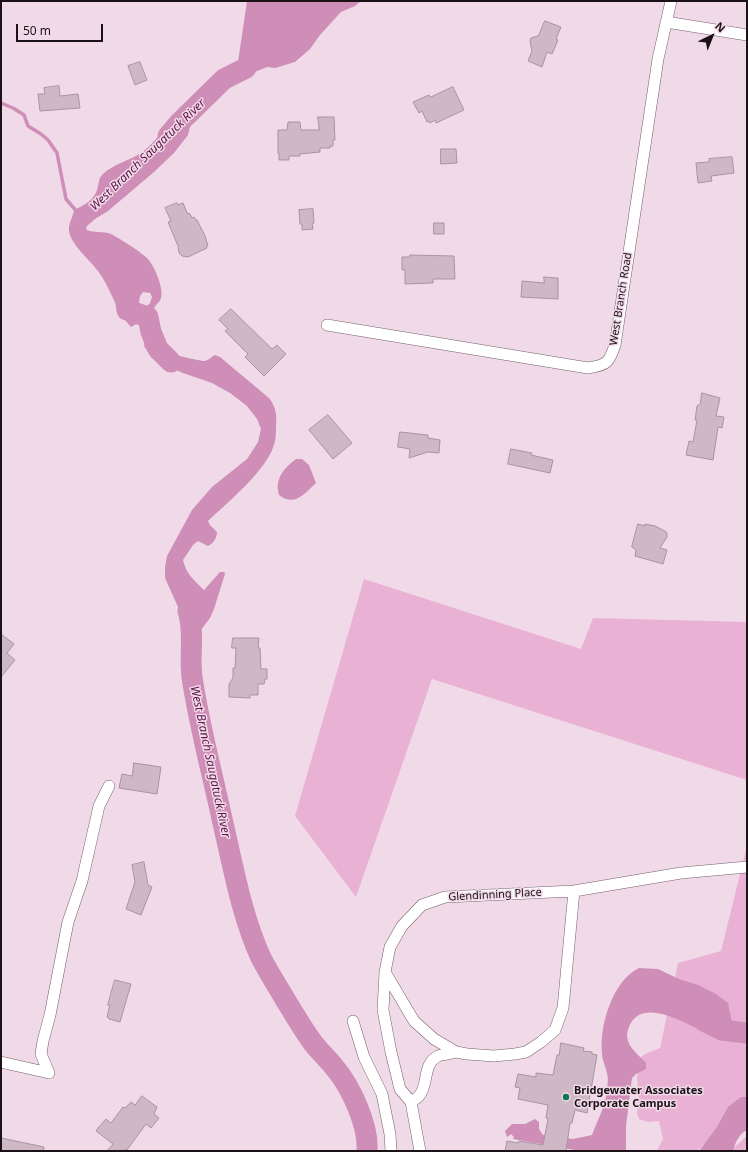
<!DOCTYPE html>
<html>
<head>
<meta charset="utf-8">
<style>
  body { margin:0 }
  #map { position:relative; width:748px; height:1152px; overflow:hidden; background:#f1dae8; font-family:"Noto Sans",sans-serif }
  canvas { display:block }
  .frame { position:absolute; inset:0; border:2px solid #1a1217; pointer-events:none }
  .north { position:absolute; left:692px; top:16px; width:40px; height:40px; -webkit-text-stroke:3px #f1dae8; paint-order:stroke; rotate:43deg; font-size:11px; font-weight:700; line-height:16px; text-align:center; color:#1a1217 }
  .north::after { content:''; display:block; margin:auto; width:14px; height:18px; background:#1a1217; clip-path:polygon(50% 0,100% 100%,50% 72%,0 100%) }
  .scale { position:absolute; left:16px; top:24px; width:87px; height:18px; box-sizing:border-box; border:2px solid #1a1217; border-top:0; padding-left:5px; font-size:12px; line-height:14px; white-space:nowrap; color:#1a1217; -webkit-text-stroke:3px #f1dae8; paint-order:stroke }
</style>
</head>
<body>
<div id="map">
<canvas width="748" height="1152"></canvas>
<div class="frame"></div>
<div class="north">N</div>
<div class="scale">50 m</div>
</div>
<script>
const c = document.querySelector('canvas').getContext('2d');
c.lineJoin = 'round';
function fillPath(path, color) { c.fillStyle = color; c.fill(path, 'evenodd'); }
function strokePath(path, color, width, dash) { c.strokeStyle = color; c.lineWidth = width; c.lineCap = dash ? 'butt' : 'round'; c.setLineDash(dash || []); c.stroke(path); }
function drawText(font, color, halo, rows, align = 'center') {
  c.font = font + ' "Noto Sans",sans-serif'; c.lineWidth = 3; c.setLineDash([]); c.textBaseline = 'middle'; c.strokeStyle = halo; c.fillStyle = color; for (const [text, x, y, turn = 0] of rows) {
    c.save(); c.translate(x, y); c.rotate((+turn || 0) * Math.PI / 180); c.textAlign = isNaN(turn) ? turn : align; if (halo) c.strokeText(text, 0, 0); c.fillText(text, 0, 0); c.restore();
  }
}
const green = new Path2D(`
  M 364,579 L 581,649 L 593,618 L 747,622 L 747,780 L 432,679 L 356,897 L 295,816 Z
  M 747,846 L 747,1110 L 725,1124 L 697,1151 L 657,1151 L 663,1139 L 659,1121 L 648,1122 L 639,1119 L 637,1113 L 639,1093 L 637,1080 L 639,1059 L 645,1054 L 660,1048 L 678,963 L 721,951 Z
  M 747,1136 L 747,1151 L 730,1151 Z`);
const water = new Path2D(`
  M 247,1 L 361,1 L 355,6 L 341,12 L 320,35 L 310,49 L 295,62 L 275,68 L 267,67 L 250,74 L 237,69 Z
  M 179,109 L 187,116 L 191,123 L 188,135 L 174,153 L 154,172 L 108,211 L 95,219 L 86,227 L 87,230 C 95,233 103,231 111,234 C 119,238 141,252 147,258 C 154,265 164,288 161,298 C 161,300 158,303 156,305 C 150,316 142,321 131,327 C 116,312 111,288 98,271 C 90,260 71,245 69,231 C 68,224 73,217 74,210 C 83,206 94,200 97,190 C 99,185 98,178 103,174 C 113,164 129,161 141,153 C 157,142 167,123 179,109 ZM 143,292 L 150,293 L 152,297 L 150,303 L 145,308 L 143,308 L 139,303 L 140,296 Z
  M 151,339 L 156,340 C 158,344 162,349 166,352 C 169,354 201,361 204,361 C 208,361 211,357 215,355 L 220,357 L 269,398 C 276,407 277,415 276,427 C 276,432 276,439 274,445 C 266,471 228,502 208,521 L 210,525 L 217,532 C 217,538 213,544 208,546 L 198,541 L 193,545 L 183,560 C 186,574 194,580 204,590 L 220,572 L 224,572 L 225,574 L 214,609 L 210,618 L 201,630 L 197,642 L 184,638 L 183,618 L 165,578 L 165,567 L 167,556 L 192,510 L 212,487 L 247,459 L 258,442 L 261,429 L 257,419 L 247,406 L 230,393 L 212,383 L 183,373 L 161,364 L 151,357 L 144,346 L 145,342 Z
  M 296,459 L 302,459 L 309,465 L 316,483 C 304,494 295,507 279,495 C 274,479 285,467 296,459 Z
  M 639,968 L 658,969 L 679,979 L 698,985 L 716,994 L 728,1003 L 733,1027 L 729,1034 L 722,1039 C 718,1038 714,1037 710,1035 C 691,1027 642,994 629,1027 C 622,1043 636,1052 646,1063 L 646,1069 L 636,1074 L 632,1078 L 626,1126 L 626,1151 L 580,1151 L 513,1139 L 514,1137 L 511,1134 L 507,1137 L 505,1131 L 512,1124 L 525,1124 L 535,1119 L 539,1122 L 539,1129 L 543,1135 L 573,1139 L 592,1135 C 597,1121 605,1107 607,1092 C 607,1086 609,1079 607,1074 C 606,1067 602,1060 602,1053 C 599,1026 613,980 639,968 Z
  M 741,1097 L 747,1097 L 747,1130 C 739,1134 735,1143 733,1151 L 699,1151 L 717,1127 L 728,1107 Z`);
const stream = new Path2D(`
  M 1,103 L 13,108 L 24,115 L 28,126 L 41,134 L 48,140 L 57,153 L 66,199 L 78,213`);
const river = new Path2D(`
  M 168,136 L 179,123 L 224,79 L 246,68
  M 126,303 L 127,310 L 148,317 L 151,332 L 158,349 L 171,362
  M 188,611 C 195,632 189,656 192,677 C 199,725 212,772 222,819 C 233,865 241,914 261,958 C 266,967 271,976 276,984 C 288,1004 300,1025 313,1043 C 320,1052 328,1059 335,1068 C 351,1087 369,1126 367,1151
  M 704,1021 L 722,1030 L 747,1033`);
const building = new Path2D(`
  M 545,21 L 561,27 L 556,39 L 558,40 L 552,54 L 547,52 L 542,67 L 528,61 L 532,51 L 530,41 L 531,38 L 538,36 Z
  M 140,62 L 147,80 L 135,85 L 128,66 Z
  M 59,86 L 60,96 L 78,94 L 80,108 L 40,111 L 38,94 L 45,94 L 44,88 Z
  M 453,87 L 464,110 L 436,123 L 435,120 L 430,123 L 429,121 L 427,122 L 422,111 L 419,113 L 413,102 L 429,95 L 430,97 Z
  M 318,117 L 334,117 L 335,140 L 333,140 L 333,146 L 330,146 L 330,148 L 320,148 L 320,152 L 300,154 L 300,156 L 289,156 L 289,160 L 279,160 L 279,153 L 278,153 L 278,130 L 287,130 L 288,122 L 300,122 L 301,130 L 319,130 Z
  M 441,149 L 456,149 L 457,163 L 441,164 Z
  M 732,157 L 734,173 L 711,176 L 712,181 L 698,183 L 696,163 L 709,162 L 709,159 Z
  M 177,203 L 178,205 L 183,203 L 187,213 L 190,214 L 192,218 L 194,217 L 196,220 L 197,220 L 205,236 L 208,246 L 206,247 L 207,248 L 188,257 L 182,256 L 179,253 L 178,246 L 168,222 L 171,221 L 165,208 Z
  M 313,209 L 314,223 L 312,223 L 313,229 L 302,230 L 302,224 L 300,224 L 299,210 Z
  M 434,223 L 444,223 L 444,234 L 434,234 Z
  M 410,255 L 454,256 L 455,279 L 433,279 L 433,283 L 431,283 L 405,284 L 405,270 L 402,270 L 402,257 L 410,257 Z
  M 544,277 L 558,278 L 558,299 L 521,297 L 522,281 L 544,283 Z
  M 231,309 L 272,349 L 277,345 L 286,354 L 264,376 L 245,357 L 248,354 L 225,331 L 228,329 L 219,320 Z
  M 702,393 L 720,398 L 716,416 L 724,417 L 722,428 L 718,427 L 713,460 L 686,455 L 689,441 L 693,442 L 697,420 L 695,420 L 697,406 L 700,404 Z
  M 328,415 L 352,443 L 333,459 L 309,430 Z
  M 400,432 L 428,435 L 428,438 L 440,440 L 439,453 L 428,452 L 409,458 L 410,449 L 398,447 Z
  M 511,449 L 532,453 L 531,455 L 553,460 L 550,473 L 508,464 Z
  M 638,524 L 645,526 L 645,524 L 655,526 L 665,531 L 667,533 L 667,537 L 660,548 L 667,550 L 663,564 L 635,556 L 636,550 L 632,547 Z
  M 1,634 L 14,644 L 7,653 L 15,660 L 1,677 Z
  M 233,638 L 259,638 L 258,648 L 260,648 L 261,669 L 267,669 L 267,679 L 265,679 L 264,684 L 258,684 L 258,695 L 250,695 L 250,698 L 229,697 L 229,684 L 233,678 L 233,668 L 235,668 L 236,648 L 232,648 Z
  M 134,763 L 161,767 L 157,794 L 119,788 L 122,774 L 132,776 Z
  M 144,862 L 148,885 L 152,887 L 141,915 L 126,909 L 135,882 L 132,865 Z
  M 115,980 L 131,984 L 120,1022 L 109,1019 L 109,1018 L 107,1017 L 110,1005 L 108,1005 Z
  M 561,1043 L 584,1048 L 583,1051 L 592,1052 L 592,1054 L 597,1055 L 587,1113 L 575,1110 L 572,1123 L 570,1123 L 566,1151 L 505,1151 L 507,1141 L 518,1143 L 519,1141 L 543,1145 L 548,1119 L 546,1118 L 548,1105 L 518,1099 L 520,1088 L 515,1087 L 518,1074 L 536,1077 L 536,1073 L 553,1075 L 557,1055 L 559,1055 Z
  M 142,1096 L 157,1107 L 154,1114 L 159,1118 L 151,1128 L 146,1124 L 127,1150 L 107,1151 L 113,1144 L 96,1131 L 98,1128 L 106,1119 L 111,1123 L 123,1107 L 125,1108 L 131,1102 L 135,1105 Z
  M 1,1138 L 44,1147 L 43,1151 L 1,1151 Z`);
const minor = new Path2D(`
  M 666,22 L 747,35
  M 327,325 L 588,368 C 607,365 609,363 615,345 L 658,59 L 671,1
  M 574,891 L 563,1008 L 555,1030 L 541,1042 L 526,1052 L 515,1054 L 494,1056 L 467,1054 L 456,1052 L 434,1039 L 414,1021 L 385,972 L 390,947 L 402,926 L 422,905 L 445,897 L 574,891 L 681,873 L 747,867
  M 385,972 L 383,1010 L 391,1052 L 400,1089 L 411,1102 L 420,1151
  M 353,1021 L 364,1057 L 382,1094 L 390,1134 L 391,1151
  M 1,1062 L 49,1073
  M 49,1073 L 41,1054 L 43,1041 L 50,1015 L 68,922 L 82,881 L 99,806 L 109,786
  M 411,1102 C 414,1100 417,1098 419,1096 C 429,1085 422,1064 438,1056 C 443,1054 451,1054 456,1052`);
const markers = [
  [566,1097,4,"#0e7851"]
];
const streetNames = [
  ["West Branch Road",621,299,-81],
  ["Glendinning Place",495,895,-3]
];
const poiNames = [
  ["Bridgewater Associates",574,1091],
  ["Corporate Campus",574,1104]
];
const waterNames = [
  ["West Branch Saugatuck River",148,155,-44],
  ["West Branch Saugatuck River",210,762,78]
];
fillPath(green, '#e9b1d4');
fillPath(water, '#cf8eb7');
strokePath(stream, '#cf8eb7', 3.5);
strokePath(river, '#cf8eb7', 21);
fillPath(building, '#ceb8c5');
strokePath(building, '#a993a0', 1);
strokePath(minor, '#735f6b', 12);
strokePath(minor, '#fff', 11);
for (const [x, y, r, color] of markers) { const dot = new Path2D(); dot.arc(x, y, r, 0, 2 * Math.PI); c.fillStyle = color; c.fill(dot); strokePath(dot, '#f1dae8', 1.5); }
drawText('11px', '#1a1217', '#f1dae8', streetNames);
drawText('bold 11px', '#1a1217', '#f1dae8', poiNames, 'left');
drawText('italic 12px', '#5f134a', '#f1dae8', waterNames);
</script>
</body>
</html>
